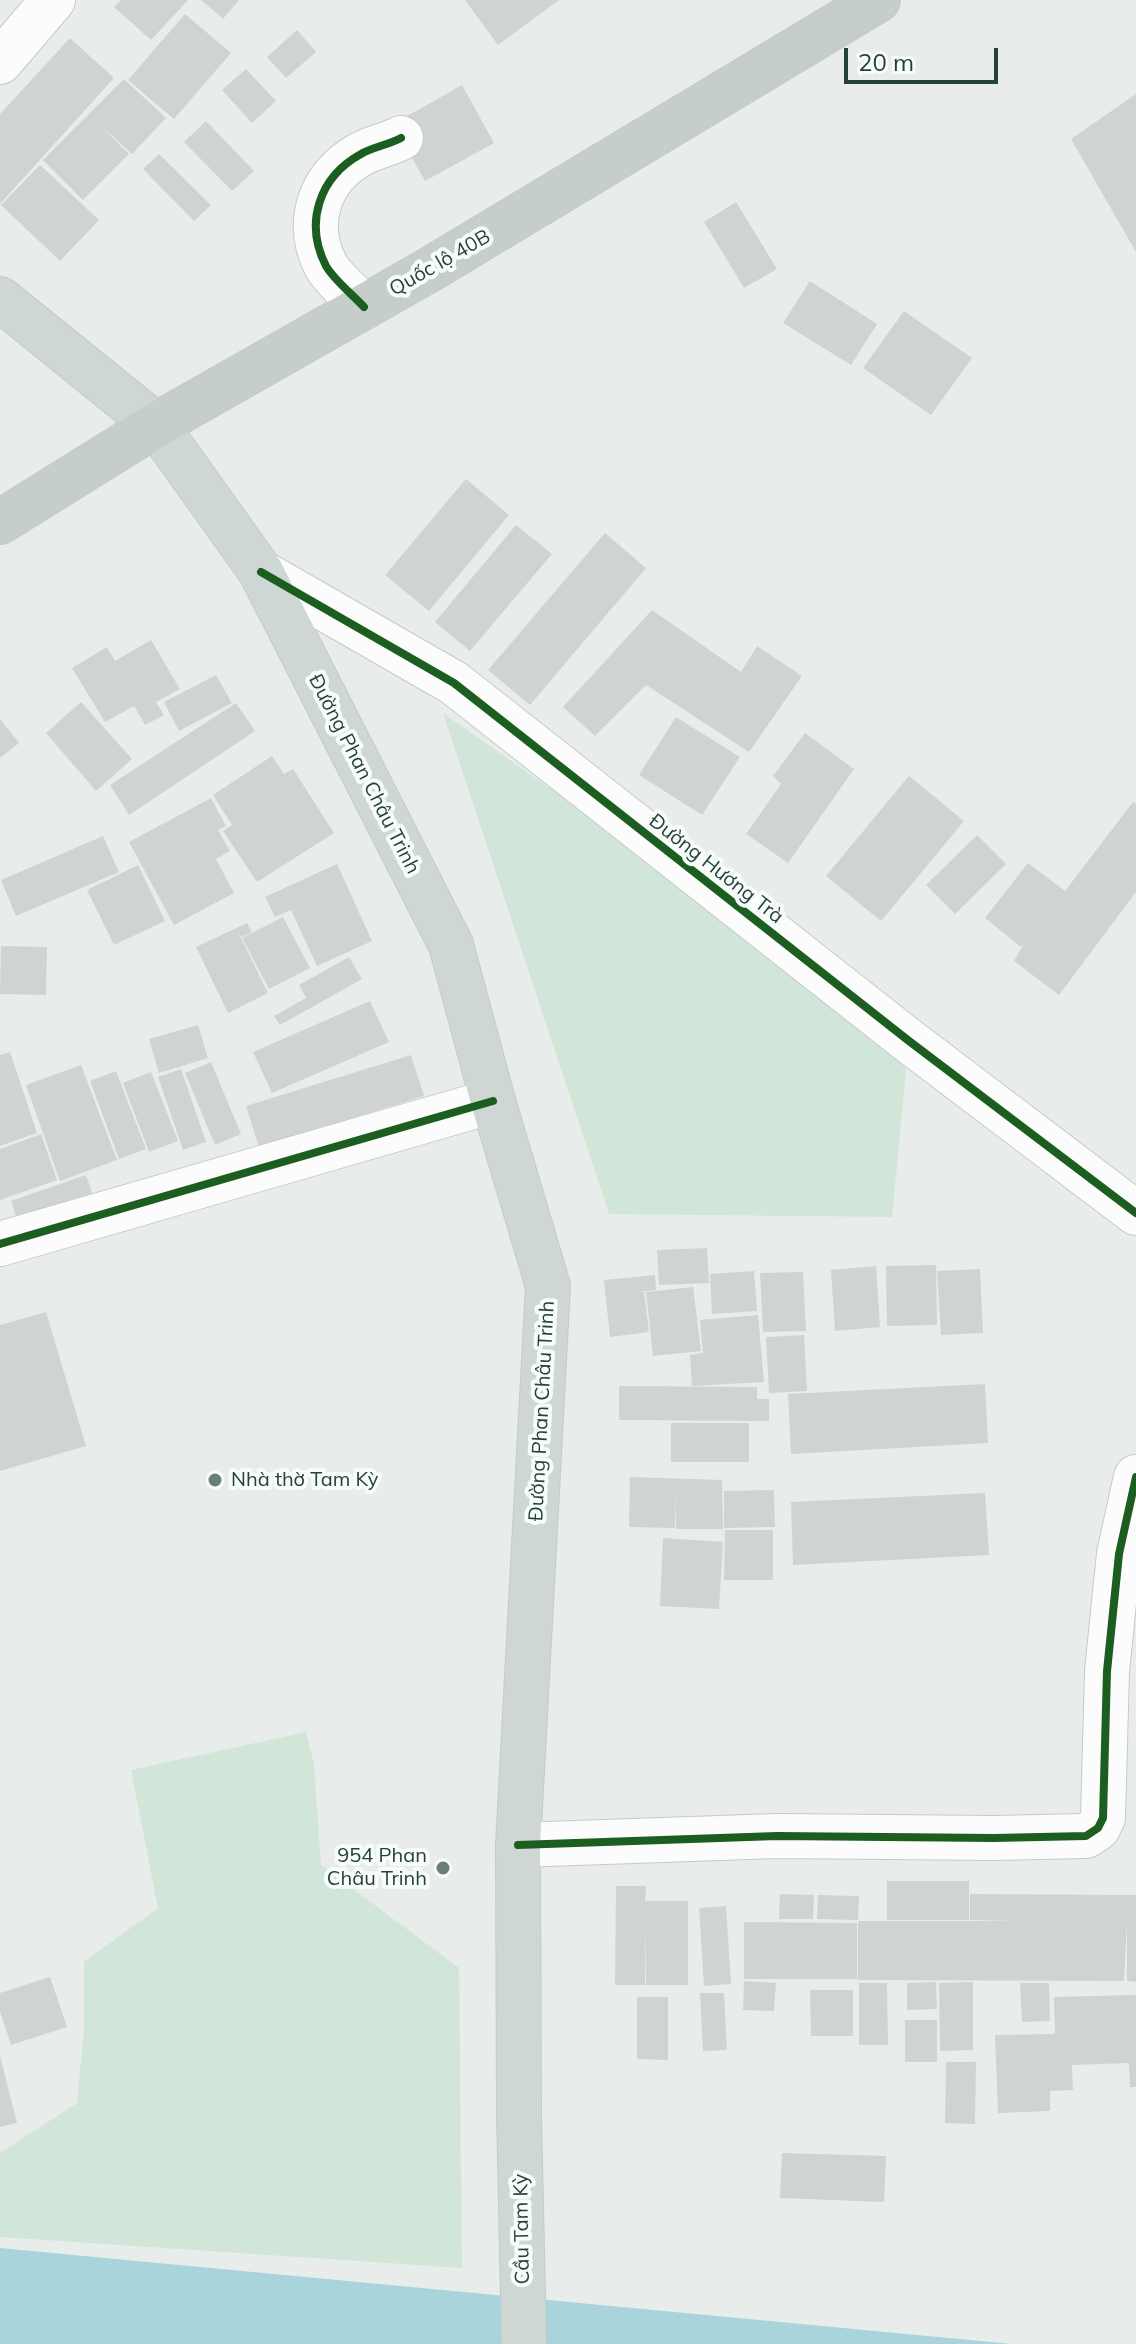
<!DOCTYPE html>
<html>
<head>
<meta charset="utf-8">
<style>
  body { margin:0 }
  #map { position:relative; width:1136px; height:2344px; overflow:hidden; background:#e8edeb; font-family:Mulish,sans-serif }
  canvas { display:block }
  .scale { position:absolute; left:844px; top:48px; width:154px; height:36px; box-sizing:border-box; border:4px solid #24423a; border-top:0; padding-left:10px; font-size:24px; line-height:28px; white-space:nowrap; color:#24423a; -webkit-text-stroke:6px #f7fbf9; paint-order:stroke }
</style>
</head>
<body>
<div id="map">
<canvas width="1136" height="2344"></canvas>
<div class="scale">20 m</div>
</div>
<script>
const c = document.querySelector('canvas').getContext('2d');
c.lineJoin = 'round';
function fillPath(path, color) { c.fillStyle = color; c.fill(path, 'evenodd'); }
function strokePath(path, color, width, dash) { c.strokeStyle = color; c.lineWidth = width; c.lineCap = dash ? 'butt' : 'round'; c.setLineDash(dash || []); c.stroke(path); }
function drawText(font, color, halo, rows, align = 'center') {
  c.font = font + ' Mulish,sans-serif'; c.lineWidth = 8; c.setLineDash([]); c.textBaseline = 'middle'; c.strokeStyle = halo; c.fillStyle = color; for (const [text, x, y, turn = 0] of rows) {
    c.save(); c.translate(x, y); c.rotate((+turn || 0) * Math.PI / 180); c.textAlign = isNaN(turn) ? turn : align; if (halo) c.strokeText(text, 0, 0); c.fillText(text, 0, 0); c.restore();
  }
}
const green = new Path2D(`
  M 443,713 L 909,1041 L 892,1217 L 609,1214 Z
  M 306,1732 L 314,1764 L 321,1865 L 459,1968 L 462,2268 L 0,2237 L 0,2153 L 77,2103 L 84,2029 L 84,1962 L 158,1908 L 131,1770 Z`);
const water = new Path2D(`
  M 0,2248 L 1012,2344 L 0,2344 Z`);
const building = new Path2D(`
  M 121,0 L 188,0 L 151,40 L 114,7 Z
  M 201,0 L 239,0 L 223,19 Z
  M 465,0 L 559,0 L 498,45 Z
  M 185,14 L 231,53 L 174,119 L 128,80 Z
  M 297,30 L 316,52 L 286,78 L 267,57 Z
  M 70,38 L 114,78 L 0,204 L 0,114 Z
  M 246,69 L 276,101 L 252,123 L 222,90 Z
  M 124,79 L 166,118 L 132,154 L 99,124 L 129,154 L 83,200 L 43,160 Z
  M 462,85 L 494,143 L 425,181 L 393,124 Z
  M 1136,94 L 1136,252 L 1071,139 Z
  M 206,121 L 254,171 L 232,191 L 184,142 Z
  M 159,154 L 211,205 L 194,221 L 143,169 Z
  M 40,165 L 99,220 L 60,261 L 1,205 Z
  M 736,202 L 777,269 L 744,288 L 704,222 Z
  M 810,281 L 877,324 L 851,365 L 783,323 Z
  M 904,311 L 972,358 L 931,415 L 863,368 Z
  M 466,479 L 509,515 L 429,611 L 385,575 Z
  M 516,525 L 552,554 L 470,651 L 435,622 Z
  M 605,533 L 646,568 L 530,705 L 488,670 Z
  M 652,610 L 741,672 L 757,646 L 802,676 L 749,752 L 646,685 L 595,736 L 563,707 Z
  M 151,640 L 180,689 L 156,702 L 164,715 L 145,725 L 134,706 L 105,722 L 72,668 L 107,647 L 115,661 Z
  M 216,675 L 232,703 L 179,731 L 164,702 Z
  M 81,702 L 132,759 L 96,791 L 46,733 Z
  M 236,703 L 255,731 L 129,815 L 110,785 Z
  M 676,717 L 740,757 L 702,815 L 639,775 Z
  M 0,719 L 19,743 L 0,758 Z
  M 805,733 L 854,769 L 788,863 L 746,834 L 781,784 L 773,776 Z
  M 272,756 L 284,774 L 293,769 L 334,833 L 257,882 L 223,831 L 232,825 L 213,795 Z
  M 909,776 L 964,821 L 881,921 L 826,876 Z
  M 211,798 L 226,826 L 218,830 L 230,851 L 216,859 L 234,893 L 174,925 L 129,842 Z
  M 1133,802 L 1136,804 L 1136,892 L 1059,995 L 1014,961 L 1026,940 L 1021,947 L 985,918 L 1028,863 L 1065,891 Z
  M 977,835 L 1006,864 L 955,914 L 926,885 Z
  M 103,836 L 119,872 L 16,916 L 1,880 Z
  M 337,864 L 372,941 L 317,966 L 291,910 L 275,917 L 265,897 Z
  M 138,865 L 165,921 L 114,945 L 87,890 Z
  M 283,917 L 310,968 L 269,989 L 242,938 Z
  M 247,923 L 252,932 L 242,937 L 239,934 L 268,993 L 228,1013 L 196,947 Z
  M 1,946 L 47,947 L 46,995 L 0,994 Z
  M 349,957 L 362,979 L 280,1025 L 274,1016 L 306,998 L 299,985 Z
  M 370,1001 L 389,1042 L 272,1093 L 253,1052 Z
  M 198,1025 L 208,1058 L 159,1073 L 149,1039 Z
  M 10,1052 L 37,1133 L 0,1146 L 0,1055 Z
  M 411,1055 L 424,1096 L 259,1147 L 246,1106 Z
  M 211,1062 L 241,1134 L 215,1145 L 185,1073 Z
  M 81,1065 L 117,1160 L 60,1181 L 26,1085 Z
  M 181,1069 L 206,1142 L 183,1150 L 158,1077 Z
  M 116,1071 L 146,1149 L 119,1159 L 90,1081 Z
  M 151,1072 L 178,1141 L 149,1152 L 123,1083 Z
  M 41,1134 L 57,1180 L 0,1200 L 0,1149 Z
  M 86,1175 L 92,1193 L 17,1219 L 11,1201 Z
  M 707,1248 L 709,1283 L 659,1285 L 657,1250 Z
  M 936,1265 L 937,1325 L 887,1326 L 886,1266 Z
  M 876,1266 L 880,1327 L 835,1331 L 831,1270 Z
  M 980,1269 L 983,1333 L 941,1335 L 937,1271 Z
  M 754,1271 L 757,1311 L 712,1314 L 710,1274 Z
  M 803,1272 L 806,1331 L 763,1332 L 760,1273 Z
  M 655,1275 L 656,1290 L 638,1292 L 644,1292 L 649,1332 L 610,1337 L 604,1280 Z
  M 693,1287 L 701,1351 L 653,1356 L 646,1292 Z
  M 46,1312 L 86,1446 L 0,1471 L 0,1325 Z
  M 758,1315 L 764,1382 L 692,1386 L 690,1355 L 703,1353 L 700,1320 Z
  M 804,1335 L 807,1391 L 769,1393 L 766,1337 Z
  M 985,1384 L 988,1443 L 791,1454 L 788,1394 Z
  M 619,1386 L 757,1387 L 757,1399 L 769,1399 L 769,1421 L 619,1420 Z
  M 671,1423 L 749,1423 L 749,1462 L 671,1462 Z
  M 630,1477 L 722,1480 L 723,1529 L 676,1529 L 676,1492 L 675,1528 L 629,1527 Z
  M 774,1490 L 775,1527 L 724,1528 L 724,1491 Z
  M 985,1493 L 989,1555 L 793,1565 L 791,1502 Z
  M 725,1530 L 773,1530 L 773,1580 L 724,1580 Z
  M 663,1538 L 723,1542 L 719,1609 L 660,1606 Z
  M 887,1881 L 969,1881 L 969,1920 L 887,1920 Z
  M 616,1886 L 646,1886 L 645,1901 L 688,1901 L 688,1985 L 646,1985 L 645,1921 L 645,1985 L 615,1985 Z
  M 780,1894 L 814,1895 L 813,1919 L 779,1919 Z
  M 970,1894 L 1136,1895 L 1136,1982 L 1127,1981 L 1127,1921 L 1124,1981 L 858,1980 L 858,1921 L 1020,1921 L 970,1920 Z
  M 818,1895 L 859,1896 L 858,1920 L 817,1919 Z
  M 726,1906 L 731,1984 L 704,1986 L 699,1908 Z
  M 744,1922 L 857,1923 L 857,1979 L 744,1979 Z
  M 50,1977 L 67,2027 L 11,2045 L 0,2011 L 0,1993 Z
  M 744,1981 L 776,1983 L 774,2011 L 743,2010 Z
  M 936,1982 L 937,2009 L 907,2010 L 907,1983 Z
  M 973,1982 L 973,2050 L 940,2051 L 939,1983 Z
  M 859,1983 L 887,1983 L 888,2045 L 859,2045 Z
  M 1020,1983 L 1049,1983 L 1050,2021 L 1022,2022 Z
  M 810,1990 L 853,1990 L 853,2036 L 811,2036 Z
  M 700,1993 L 724,1993 L 727,2050 L 703,2051 Z
  M 1136,1995 L 1136,2087 L 1130,2087 L 1129,2063 L 1072,2065 L 1073,2090 L 1050,2091 L 1050,2111 L 998,2113 L 995,2035 L 1055,2034 L 1054,1997 Z
  M 637,1997 L 668,1997 L 668,2060 L 637,2059 Z
  M 905,2020 L 937,2020 L 937,2062 L 905,2062 Z
  M 0,2056 L 17,2123 L 0,2127 Z
  M 946,2062 L 976,2062 L 975,2124 L 945,2123 Z
  M 782,2153 L 886,2156 L 884,2202 L 780,2198 Z`);
const minor = new Path2D(`
  M 0,62 L 53,0
  M 364,307 C 352,294 335,281 326,266 C 304,223 319,177 361,154 C 373,147 388,145 401,138
  M 261,572 L 454,683 L 909,1041 L 1136,1213
  M 0,1244 L 493,1101
  M 518,1845 L 777,1836 L 994,1838 L 1086,1836 L 1098,1828 L 1103,1818 L 1107,1671 L 1119,1554 L 1136,1477`);
const primary = new Path2D(`
  M 0,299 L 156,425 L 261,572 L 451,945 L 493,1101 L 548,1286 L 518,1845 L 519,2114 L 524,2344`);
const trunk = new Path2D(`
  M 0,522 L 156,425 L 429,270 L 878,0`);
const cycleway = new Path2D(`
  M 364,307 C 352,294 335,281 326,266 C 304,223 319,177 361,154 C 373,147 388,145 401,138
  M 261,572 L 454,683 L 909,1041 L 1136,1213
  M 0,1244 L 493,1101
  M 518,1845 L 777,1836 L 994,1838 L 1086,1836 L 1098,1828 L 1103,1818 L 1107,1671 L 1119,1554 L 1136,1477`);
const markers = [
  [215,1480,8,"#697e78"],
  [443,1868,8,"#697e78"]
];
const streetNames = [
  ["Quốc lộ 40B",440,263,-30],
  ["Đường Phan Châu Trinh",364,774,63],
  ["Đường Hương Trà",716,869,38],
  ["Đường Phan Châu Trinh",542,1411,-87],
  ["Cầu Tam Kỳ",522,2229,-91]
];
const poiNames = [
  ["Nhà thờ Tam Kỳ",231,1480],
  ["954 Phan",427,1856,"right"],
  ["Châu Trinh",427,1879,"right"]
];
fillPath(green, '#d1e6d8');
fillPath(water, '#a9d4db');
fillPath(building, '#cfd4d2');
strokePath(minor, '#c5cac8', 46);
strokePath(primary, '#c3ccc9', 46);
strokePath(trunk, '#c3ccc9', 46);
strokePath(minor, '#fcfcfc', 44);
strokePath(primary, '#cfd7d5', 44);
strokePath(trunk, '#c6cecc', 44);
strokePath(cycleway, '#1b5e20', 8);
for (const [x, y, r, color] of markers) { const dot = new Path2D(); dot.arc(x, y, r, 0, 2 * Math.PI); c.fillStyle = color; c.fill(dot); strokePath(dot, '#f7fbf9', 3); }
drawText('20px', '#24423a', '#f7fbf9', streetNames);
drawText('20px', '#24423a', '#f7fbf9', poiNames, 'left');
</script>
</body>
</html>
